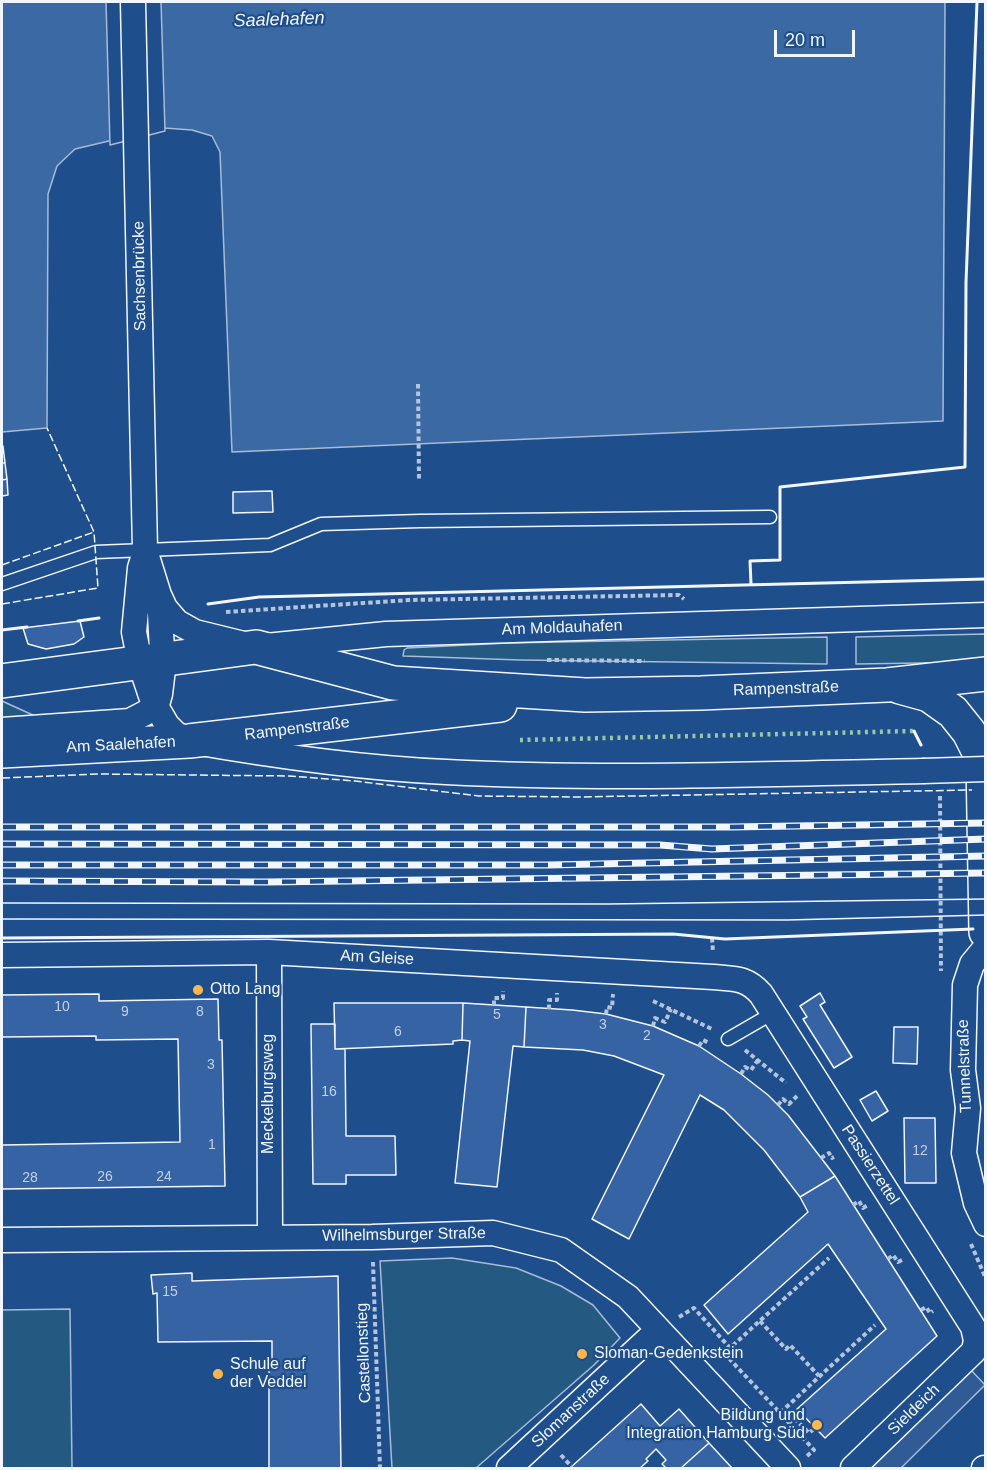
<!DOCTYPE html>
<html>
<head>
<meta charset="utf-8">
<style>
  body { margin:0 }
  #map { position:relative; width:987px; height:1470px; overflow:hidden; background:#1f4e8c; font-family:Helvetica,sans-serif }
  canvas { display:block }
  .frame { position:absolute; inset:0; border:3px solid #f2f6ff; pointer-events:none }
  .scale { position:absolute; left:774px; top:30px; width:81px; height:27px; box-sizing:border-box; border:3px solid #f2f6ff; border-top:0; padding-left:8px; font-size:18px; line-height:21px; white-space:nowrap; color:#f2f6ff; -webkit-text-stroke:4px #1f4e8c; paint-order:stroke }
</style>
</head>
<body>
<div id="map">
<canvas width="987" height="1470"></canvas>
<div class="frame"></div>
<div class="scale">20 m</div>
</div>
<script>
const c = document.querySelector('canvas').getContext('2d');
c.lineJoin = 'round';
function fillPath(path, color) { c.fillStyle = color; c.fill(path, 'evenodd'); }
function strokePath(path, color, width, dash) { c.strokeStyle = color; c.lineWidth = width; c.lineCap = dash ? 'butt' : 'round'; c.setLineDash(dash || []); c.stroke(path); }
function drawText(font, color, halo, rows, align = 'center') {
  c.font = font + ' Helvetica,sans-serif'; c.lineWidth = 4.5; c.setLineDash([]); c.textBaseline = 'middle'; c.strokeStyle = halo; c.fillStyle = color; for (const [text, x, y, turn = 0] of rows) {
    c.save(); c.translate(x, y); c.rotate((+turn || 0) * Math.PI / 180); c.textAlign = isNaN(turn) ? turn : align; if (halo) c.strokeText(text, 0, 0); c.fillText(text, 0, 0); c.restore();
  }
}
const green = new Path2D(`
  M 985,634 L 985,662 L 856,664 L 856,637 Z
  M 827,637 L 827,664 L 520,660 L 403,656 L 404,650 L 407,648 L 508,643 Z
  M 2,701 L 35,716 L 2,719 Z
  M 452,1258 L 516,1268 L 561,1286 L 593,1305 L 620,1338 L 594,1365 L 476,1468 L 392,1468 L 380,1261 Z
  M 70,1309 L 72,1468 L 2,1468 L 2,1310 Z`);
const parking = new Path2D(`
  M 971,1370 L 985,1385 L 901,1468 L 871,1468 Z`);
const water = new Path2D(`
  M 2,2 L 945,2 L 943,421 L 232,452 L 220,152 L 212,136 L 192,130 L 164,128 L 75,149 L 57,166 L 48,194 L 47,428 L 2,432 Z`);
const pier = new Path2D(`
  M 106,2 L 161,2 L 165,131 L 110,145 Z`);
const building = new Path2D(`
  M 3,446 L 5,463 L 2,463 L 2,447 Z
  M 2,463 L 5,463 L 7,479 L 2,480 Z
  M 7,479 L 8,495 L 2,496 L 2,480 Z
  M 272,491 L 273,512 L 233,513 L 233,492 Z
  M 80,621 L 84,637 L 74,644 L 46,649 L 28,644 L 23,628 Z
  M 820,993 L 825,1002 L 820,1005 L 852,1057 L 834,1068 L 803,1019 L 807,1017 L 800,1006 Z
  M 99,994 L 99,1001 L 218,999 L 219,1040 L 222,1040 L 225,1186 L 2,1189 L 2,1145 L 180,1142 L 178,1039 L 96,1040 L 96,1036 L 2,1037 L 2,995 Z
  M 334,1003 L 463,1003 L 462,1040 L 453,1041 L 453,1044 L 335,1049 Z
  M 463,1003 L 526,1007 L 524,1047 L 513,1046 L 497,1187 L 455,1183 L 470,1041 L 462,1040 Z
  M 526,1007 L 572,1010 L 606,1014 L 653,1026 L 699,1046 L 741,1074 L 768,1095 L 788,1115 L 835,1176 L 800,1197 L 764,1150 L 724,1110 L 700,1095 L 629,1239 L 592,1219 L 664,1075 L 614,1056 L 583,1050 L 524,1047 Z
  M 311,1024 L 335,1024 L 335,1049 L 345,1049 L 346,1136 L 395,1136 L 396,1175 L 346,1175 L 346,1184 L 313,1184 Z
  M 894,1027 L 918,1027 L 917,1064 L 893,1063 Z
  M 876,1091 L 888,1111 L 872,1121 L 860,1100 Z
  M 904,1118 L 935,1118 L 936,1183 L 905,1183 Z
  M 835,1176 L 937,1336 L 825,1438 L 797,1409 L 886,1329 L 828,1244 L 728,1334 L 704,1305 L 808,1212 L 800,1197 Z
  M 192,1273 L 192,1281 L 338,1276 L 341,1468 L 269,1468 L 269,1368 L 272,1369 L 272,1341 L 158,1342 L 157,1293 L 153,1294 L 151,1275 Z
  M 641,1404 L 660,1426 L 679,1409 L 709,1443 L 681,1468 L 666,1468 L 662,1464 L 666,1460 L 656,1449 L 646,1459 L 648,1461 L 640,1468 L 570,1468 Z
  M 709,1443 L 732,1468 L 681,1468 Z`);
const path = new Path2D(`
  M 418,384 L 419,481
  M 226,612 L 409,600 L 679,595 L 684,599
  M 547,660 L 645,661
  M 940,796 L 941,971
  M 712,938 L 713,952
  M 653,1001 L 714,1030
  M 494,1005 L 494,998 L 503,998 L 503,991
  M 549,1009 L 549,1000 L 557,1000 L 557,993
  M 606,1014 L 607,1007 L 612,1008 L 613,994
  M 653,1026 L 655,1018 L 665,1022 L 671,1009
  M 699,1046 L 703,1040 L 709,1043
  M 745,1050 L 786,1083
  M 741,1074 L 745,1067 L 751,1070 L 758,1060
  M 778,1105 L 783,1099 L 789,1104 L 797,1096
  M 821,1158 L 829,1153 L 832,1158 L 834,1157
  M 853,1205 L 859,1201 L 863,1208 L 868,1205
  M 971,1244 L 986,1279
  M 888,1259 L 893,1255 L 898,1262 L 902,1260
  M 373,1262 L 380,1468
  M 921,1310 L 926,1307 L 930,1313 L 933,1311
  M 679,1317 L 694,1308 L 730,1348 L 829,1258
  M 760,1321 L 786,1349 L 790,1345 L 819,1376
  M 730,1348 L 724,1353 L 780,1413
  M 789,1423 L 794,1418 L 809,1433 L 815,1428
  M 561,1455 L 572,1467
  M 807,1456 L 814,1450 L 780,1413 L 875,1325`);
const service = new Path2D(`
  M 2,584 L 96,552 L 270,545 L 321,524 L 420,521 L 770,517
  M 728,1039 L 773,1013`);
const minor = new Path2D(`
  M 133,2 L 145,550 L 159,595 L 165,608 L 177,622 L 195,632 L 256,647 L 386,634 L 986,615
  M 144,555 L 140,568 L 134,632 L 140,663 L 152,699 L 167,725 L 176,734 L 189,741 C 274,756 359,768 446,772 C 605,780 764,774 923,771
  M 2,730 L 130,721 L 151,710 L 158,701 L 160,694 L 163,669 L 159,595
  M 986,947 L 972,964 L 965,985 L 963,1070 L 968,1108 L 964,1153 L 976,1203 L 986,1224
  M 269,952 L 270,1237
  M 2,955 L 269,952 L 713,977 C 734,979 746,977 761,994 L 973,1327 L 976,1340 L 974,1351 L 853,1468
  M 2,1240 L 372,1237 L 493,1233 L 561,1250 L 628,1297 L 788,1468
  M 509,1468 L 658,1330
  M 984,1468 L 986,1468`);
const primary = new Path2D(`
  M 2,681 L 256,647 L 393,683 L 585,695 L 701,693 L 841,687 L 887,685 L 986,674
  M 900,687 L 929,695 L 953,712 L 969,732 L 983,760 L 986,932
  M 2,751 L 189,741 L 500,705`);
const tram = new Path2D(`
  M 2,903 L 608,904 L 986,899
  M 2,919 L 787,920 L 986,915`);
const rail = new Path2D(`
  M 2,827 L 731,827 L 986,823
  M 2,844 L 660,845 L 712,849 L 986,839
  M 2,865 L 548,865 L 986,856
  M 2,881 L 266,882 L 986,873`);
const minorBridge = new Path2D(`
  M 923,771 L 986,769`);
const hedge = new Path2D(`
  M 520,740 L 914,731`);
const fence = new Path2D(`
  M 2,565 L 94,532
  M 2,604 L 98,588 L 94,532 L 47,428
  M 2,778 L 99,774 L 289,776 L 355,781 L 479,796 L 577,797 L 972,790`);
const wall = new Path2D(`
  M 751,584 L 750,561 L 780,560 L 780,487 L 965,467 L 966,282 L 977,2
  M 208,604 L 259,597 L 986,579
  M 78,621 L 99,618
  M 2,630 L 27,627
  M 914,731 L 921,745
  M 2,938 L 673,934 L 725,939 L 973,929`);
const markers = [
  [198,990,6,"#ffb74d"],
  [582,1354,6,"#ffb74d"],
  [218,1374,6,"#ffb74d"],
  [817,1425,6,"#ffb74d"]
];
const numberNames = [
  ["10",62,1007],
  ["9",125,1012],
  ["8",200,1012],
  ["5",497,1015],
  ["3",603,1025],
  ["6",398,1032],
  ["2",647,1036],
  ["3",211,1065],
  ["16",329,1092],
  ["1",212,1145],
  ["12",920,1151],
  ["26",105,1177],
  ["24",164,1177],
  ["28",30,1178],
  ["15",170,1292]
];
const streetNames = [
  ["Sachsenbrücke",140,276,-91],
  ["Am Moldauhafen",562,628,-2],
  ["Rampenstraße",786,689,-2],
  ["Rampenstraße",297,729,-7],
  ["Am Saalehafen",121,745,-3],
  ["Am Gleise",377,958,3],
  ["Tunnelstraße",965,1066,-92],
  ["Meckelburgsweg",269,1094,-90],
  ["Passierzettel",870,1165,57],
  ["Wilhelmsburger Straße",404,1235,-1],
  ["Castellonstieg",364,1353,-92],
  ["Sieldeich",914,1410,-44],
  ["Slomanstraße",571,1411,-43]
];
const poiNames = [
  ["Otto Lang",210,990],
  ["Sloman-Gedenkstein",594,1354],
  ["Schule auf",230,1365],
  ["der Veddel",230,1383],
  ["Bildung und",805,1416,"right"],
  ["Integration Hamburg Süd",805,1434,"right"]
];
const waterNames = [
  ["Saalehafen",279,20,-2]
];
fillPath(green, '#245a82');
strokePath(green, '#a8bbd7', 1.5);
fillPath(parking, '#305b95');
strokePath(parking, '#a8bbd7', 1.5);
fillPath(water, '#3b69a3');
strokePath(water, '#a8bbd7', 1.5);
fillPath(pier, '#1f4e8c');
strokePath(pier, '#a8bbd7', 1.5);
fillPath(building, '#3563a3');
strokePath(building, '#f2f6ff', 1.5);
strokePath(service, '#f2f6ff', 15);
strokePath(minor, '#f2f6ff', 27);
strokePath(primary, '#f2f6ff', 36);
strokePath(path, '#b3c4dc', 4, [4.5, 3]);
strokePath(service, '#1f4e8c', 12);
strokePath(minor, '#1f4e8c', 24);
strokePath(primary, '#1f4e8c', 33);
strokePath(tram, '#f2f6ff', 1.5);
strokePath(rail, '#f2f6ff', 7);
strokePath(rail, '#1f4e8c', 4.5, [14]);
strokePath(minorBridge, '#f2f6ff', 27, []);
strokePath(minorBridge, '#1f4e8c', 24);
strokePath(hedge, '#97c8a6', 4.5, [3, 4.5]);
strokePath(fence, '#f2f6ff', 1.5, [8, 3]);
strokePath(wall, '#f2f6ff', 3);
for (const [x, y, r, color] of markers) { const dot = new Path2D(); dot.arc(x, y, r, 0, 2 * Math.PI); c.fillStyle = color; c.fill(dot); strokePath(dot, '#1f4e8c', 2); }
drawText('14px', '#c3d1e8', null, numberNames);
drawText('16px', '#f2f6ff', '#1f4e8c', streetNames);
drawText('16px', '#f2f6ff', '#1f4e8c', poiNames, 'left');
drawText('italic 18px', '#f2f6ff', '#1f4e8c', waterNames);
</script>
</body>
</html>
